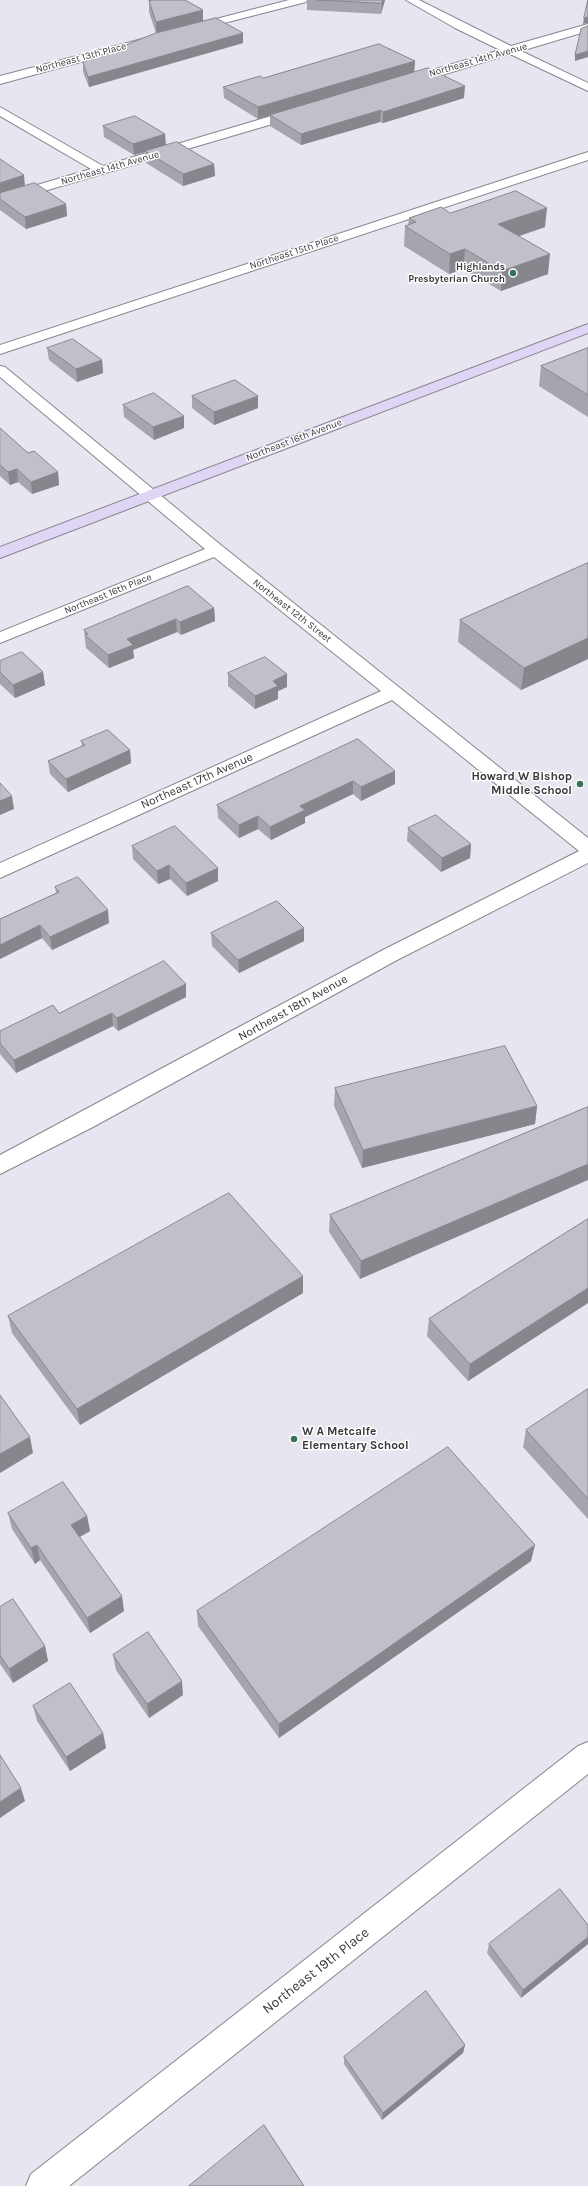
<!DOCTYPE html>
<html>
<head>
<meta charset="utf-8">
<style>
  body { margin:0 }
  canvas { display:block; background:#e7e5ef }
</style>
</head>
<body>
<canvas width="588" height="2186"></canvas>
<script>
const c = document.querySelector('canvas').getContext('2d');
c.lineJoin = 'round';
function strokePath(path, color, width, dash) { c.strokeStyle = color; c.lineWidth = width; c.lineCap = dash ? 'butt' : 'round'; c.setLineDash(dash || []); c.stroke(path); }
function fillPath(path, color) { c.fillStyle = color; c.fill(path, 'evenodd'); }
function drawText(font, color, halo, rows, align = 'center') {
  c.font = font + ' Karla,sans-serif'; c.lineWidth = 3; c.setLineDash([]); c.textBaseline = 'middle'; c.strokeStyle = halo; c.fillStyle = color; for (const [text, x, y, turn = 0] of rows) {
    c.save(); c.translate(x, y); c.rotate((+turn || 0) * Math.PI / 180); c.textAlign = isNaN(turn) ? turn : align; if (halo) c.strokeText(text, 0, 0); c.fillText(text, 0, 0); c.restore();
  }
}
const street = new Path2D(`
  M 289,0 L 307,0 L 306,2 L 193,31 L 187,28 L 189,26 Z
  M 406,0 L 419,0 L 511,46 L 588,24 L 588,31 L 521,51 L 588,83 L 588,91 L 510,54 L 413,84 L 405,84 L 403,81 L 405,78 L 500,50 L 455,28 Z
  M 146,38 L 152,41 L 150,43 L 0,84 L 0,76 Z
  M 0,107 L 103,166 L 295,109 L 303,109 L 305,112 L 303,115 L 0,204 L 0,196 L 91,169 L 0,116 Z
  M 588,152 L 588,160 L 0,354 L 0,345 Z
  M 0,366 L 5,367 L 222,546 L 588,838 L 588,863 L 397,960 L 93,1127 L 0,1174 L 0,1155 L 383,950 L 579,851 L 392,700 L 0,878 L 0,863 L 381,691 L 214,557 L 0,643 L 0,632 L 205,549 L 0,377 Z
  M 588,1742 L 588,1774 L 69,2186 L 26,2186 L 31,2174 L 578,1746 Z`);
const secondary = new Path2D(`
  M 588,324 L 588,333 L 0,558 L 0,547 Z`);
const wall = new Path2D(`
  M 307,0 L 385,0 L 381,14 L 307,10 Z
  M 149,1 L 203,21 L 243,43 L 89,87 L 83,72 L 83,62 L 156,33 L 149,12 Z
  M 415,61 L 414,73 L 464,98 L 383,123 L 380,122 L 301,145 L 270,126 L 270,115 L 258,119 L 224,98 L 223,87 L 263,78 Z
  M 103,126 L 166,145 L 214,164 L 215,176 L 183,186 L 146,163 L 145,152 L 134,155 L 104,137 Z
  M 0,159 L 25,186 L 66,204 L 67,216 L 26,229 L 0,210 Z
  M 450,213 L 545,227 L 519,236 L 548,274 L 501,291 L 463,269 L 449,274 L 404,246 L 405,226 L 408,225 L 409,218 Z
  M 47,348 L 102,360 L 103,373 L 77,382 L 49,360 Z
  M 588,348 L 588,417 L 539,386 L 541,366 Z
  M 192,396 L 258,408 L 214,425 L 192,408 Z
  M 123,405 L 184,416 L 184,428 L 154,440 L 124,417 Z
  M 0,428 L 28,453 L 58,472 L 59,485 L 32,494 L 18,482 L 10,485 L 0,476 Z
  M 588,563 L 588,659 L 521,690 L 458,642 L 460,620 Z
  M 214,608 L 215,621 L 181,635 L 177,632 L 133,650 L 134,658 L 109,668 L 86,648 L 84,630 Z
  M 0,661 L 43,672 L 45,685 L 15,698 L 0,684 Z
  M 228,673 L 287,687 L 278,691 L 278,699 L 255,709 L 228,686 Z
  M 358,739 L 395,784 L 361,801 L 353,794 L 305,817 L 305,823 L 271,840 L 258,829 L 239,838 L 218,818 L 217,805 Z
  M 81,741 L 130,750 L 131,763 L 68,792 L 50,774 L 48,761 L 82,746 Z
  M 408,828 L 471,844 L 470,858 L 441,872 L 407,841 Z
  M 132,846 L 218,868 L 218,881 L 187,896 L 170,879 L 158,884 L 133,859 Z
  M 55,887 L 109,923 L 52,950 L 42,938 L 0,959 L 0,919 L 56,893 Z
  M 211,933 L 304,941 L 239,973 L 212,946 Z
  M 186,984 L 186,997 L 118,1031 L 113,1026 L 16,1073 L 0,1054 L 0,1031 L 59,1013 Z
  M 335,1088 L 537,1106 L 535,1124 L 362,1168 L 334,1106 Z
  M 588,1107 L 360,1279 L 329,1232 L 330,1215 Z
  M 588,1219 L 588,1303 L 468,1381 L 427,1336 L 429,1319 Z
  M 303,1293 L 80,1425 L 12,1333 L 8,1316 Z
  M 588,1389 L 588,1519 L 523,1447 L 526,1430 Z
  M 8,1513 L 87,1516 L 90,1531 L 80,1537 L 124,1611 L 90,1633 L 40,1560 L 35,1564 L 12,1529 Z
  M 531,1561 L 279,1738 L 198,1626 L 197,1611 Z
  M 0,1607 L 45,1646 L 48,1661 L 13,1683 L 0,1664 Z
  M 113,1655 L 183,1695 L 149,1718 L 116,1670 Z
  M 33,1706 L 103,1733 L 106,1748 L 70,1771 L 37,1721 Z
  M 588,1925 L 588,1944 L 521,1998 L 487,1953 L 489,1944 Z
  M 465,2045 L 463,2053 L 382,2120 L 344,2064 L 344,2057 Z`);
const shadedWall = new Path2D(`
  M 382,0 L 385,0 L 381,14 L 382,3 Z
  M 203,10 L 203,21 L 156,33 L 156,22 Z
  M 588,17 L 588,23 L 583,24 L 584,18 Z
  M 243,33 L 243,43 L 89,87 L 88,77 Z
  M 588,51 L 588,57 L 575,61 L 575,55 Z
  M 415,61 L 414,73 L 258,119 L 258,107 Z
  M 465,86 L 464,98 L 383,123 L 383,112 Z
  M 381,110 L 380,122 L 301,145 L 301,134 Z
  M 165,134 L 166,146 L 145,151 L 145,152 L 134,155 L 133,144 Z
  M 214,164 L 215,176 L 183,186 L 183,174 Z
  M 24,175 L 25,187 L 0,195 L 0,183 Z
  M 66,204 L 67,216 L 26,229 L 25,217 Z
  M 547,208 L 545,227 L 496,244 L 498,224 Z
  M 465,249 L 463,269 L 449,274 L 450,254 Z
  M 550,254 L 548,274 L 501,291 L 502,271 Z
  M 102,360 L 103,373 L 77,382 L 76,369 Z
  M 258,396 L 258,408 L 214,425 L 214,412 Z
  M 184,416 L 184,428 L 154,440 L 153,427 Z
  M 17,469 L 18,482 L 10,485 L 8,472 Z
  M 58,472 L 59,485 L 32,494 L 31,482 Z
  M 214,608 L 215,621 L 181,635 L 180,622 Z
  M 176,619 L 177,632 L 133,650 L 134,658 L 109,668 L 108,655 L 127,639 Z
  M 588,638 L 588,659 L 521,690 L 524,668 Z
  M 43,672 L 45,685 L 15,698 L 13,685 Z
  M 287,674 L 287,687 L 278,691 L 278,699 L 255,709 L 255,696 L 273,681 Z
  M 130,750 L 131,763 L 68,792 L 66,779 Z
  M 395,771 L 395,784 L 361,801 L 361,787 Z
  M 353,781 L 353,794 L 305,817 L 305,823 L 271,840 L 270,827 L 300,806 Z
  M 12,796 L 14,809 L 0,815 L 0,801 Z
  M 258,816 L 258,829 L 239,838 L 239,825 Z
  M 471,844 L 470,858 L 441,872 L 442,858 Z
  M 169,865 L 170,879 L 158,884 L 157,871 Z
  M 218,868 L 218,881 L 187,896 L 186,883 Z
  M 108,910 L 109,923 L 52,950 L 50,937 Z
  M 40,925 L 42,938 L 0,959 L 0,945 Z
  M 304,928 L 304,941 L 239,973 L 238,960 Z
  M 186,984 L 186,997 L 118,1031 L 117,1018 Z
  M 112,1013 L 113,1026 L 16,1073 L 14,1060 Z
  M 537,1106 L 535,1124 L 362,1168 L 363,1150 Z
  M 588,1164 L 588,1180 L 360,1279 L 361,1261 Z
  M 303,1276 L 303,1293 L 80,1425 L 77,1409 Z
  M 588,1288 L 588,1303 L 468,1381 L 470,1364 Z
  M 30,1437 L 33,1453 L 0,1473 L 0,1454 Z
  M 87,1516 L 90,1531 L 74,1540 L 71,1525 Z
  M 37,1545 L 40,1560 L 35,1564 L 31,1548 Z
  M 535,1545 L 531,1561 L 279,1738 L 279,1724 Z
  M 122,1596 L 124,1611 L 90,1633 L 87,1618 Z
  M 45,1646 L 48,1661 L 13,1683 L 9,1669 Z
  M 182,1681 L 183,1695 L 149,1718 L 147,1704 Z
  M 103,1733 L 106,1748 L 70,1771 L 66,1757 Z
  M 21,1788 L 25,1801 L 0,1818 L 0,1802 Z
  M 588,1937 L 588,1944 L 521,1998 L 523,1990 Z
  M 465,2045 L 463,2053 L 382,2120 L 383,2113 Z`);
const building = new Path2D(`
  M 154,0 L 185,0 L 203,10 L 156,22 L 149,1 Z
  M 318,0 L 382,0 L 382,3 Z
  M 588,0 L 588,17 L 584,18 Z
  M 216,18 L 243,33 L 88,77 L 83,62 L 156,33 Z
  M 588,26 L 588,51 L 575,55 L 581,29 Z
  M 379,44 L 415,61 L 258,107 L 223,87 L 260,76 L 263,78 Z
  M 428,68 L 465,86 L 383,112 L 381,110 L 301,134 L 270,115 Z
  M 135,116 L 165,134 L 133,144 L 103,126 Z
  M 177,142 L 214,164 L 183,174 L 145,151 Z
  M 0,159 L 24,175 L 0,183 Z
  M 35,183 L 66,204 L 25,217 L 0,199 L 0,193 Z
  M 516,191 L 547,208 L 498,224 L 550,254 L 502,271 L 465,249 L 450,254 L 405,226 L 416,222 L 409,218 L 441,207 L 450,213 Z
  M 73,339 L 102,360 L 76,369 L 47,348 Z
  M 588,348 L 588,395 L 541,366 Z
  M 235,380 L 258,396 L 214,412 L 192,396 Z
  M 154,393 L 184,416 L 153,427 L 123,405 Z
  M 0,428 L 28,453 L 34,451 L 58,472 L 31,482 L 17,469 L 8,472 L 0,465 Z
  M 588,563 L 588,638 L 524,668 L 460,620 Z
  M 188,586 L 214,608 L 180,622 L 176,619 L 127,639 L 133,645 L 108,655 L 85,635 L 88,634 L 84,630 Z
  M 22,652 L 43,672 L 13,685 L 0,672 L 0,661 Z
  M 265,657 L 287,674 L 273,681 L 278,686 L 255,696 L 228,673 Z
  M 108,730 L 130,750 L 66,779 L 48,761 L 85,745 L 81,741 Z
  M 358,739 L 395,771 L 361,787 L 353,781 L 300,806 L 305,810 L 270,827 L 258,816 L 239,825 L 217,805 Z
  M 0,783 L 12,796 L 0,801 Z
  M 436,815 L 471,844 L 442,858 L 408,828 Z
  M 175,826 L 218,868 L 186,883 L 169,865 L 157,871 L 132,846 Z
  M 78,877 L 108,910 L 50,937 L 40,925 L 0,945 L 0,919 L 59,892 L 55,887 Z
  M 277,901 L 304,928 L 238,960 L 211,933 Z
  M 164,961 L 186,984 L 117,1018 L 112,1013 L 14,1060 L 0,1043 L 0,1031 L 53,1005 L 59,1013 Z
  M 505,1046 L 537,1106 L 363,1150 L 335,1088 Z
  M 588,1107 L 588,1164 L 361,1261 L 330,1215 Z
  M 229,1193 L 303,1276 L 77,1409 L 8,1316 Z
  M 588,1219 L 588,1288 L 470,1364 L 429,1319 Z
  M 588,1389 L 588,1499 L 526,1430 Z
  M 0,1395 L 30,1437 L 0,1454 Z
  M 448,1447 L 535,1545 L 279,1724 L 197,1611 Z
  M 63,1482 L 87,1516 L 71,1525 L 122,1596 L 87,1618 L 37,1545 L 31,1548 L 8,1513 Z
  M 13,1599 L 45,1646 L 9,1669 L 0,1655 L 0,1607 Z
  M 148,1632 L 182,1681 L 147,1704 L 113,1655 Z
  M 70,1683 L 103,1733 L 66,1757 L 33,1706 Z
  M 0,1755 L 21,1788 L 0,1802 Z
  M 560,1889 L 588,1925 L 588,1937 L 523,1990 L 489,1944 Z
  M 426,1991 L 465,2045 L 383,2113 L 344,2057 Z
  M 264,2125 L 304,2186 L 189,2186 Z`);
const markers = [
  [513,273,4,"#37715a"],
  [580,784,4,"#37715a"],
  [294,1439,4,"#37715a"]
];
const farStreetnames = [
  ["Northeast 13th Place",81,58,-15],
  ["Northeast 14th Avenue",478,60,-16],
  ["Northeast 14th Avenue",110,168,-16],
  ["Northeast 15th Place",294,252,-18],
  ["Northeast 16th Avenue",294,440,-21],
  ["Northeast 16th Place",108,594,-22],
  ["Northeast 12th Street",292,611,38]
];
const farPoinames = [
  ["Highlands",505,267],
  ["Presbyterian Church",505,279]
];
const poiNames = [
  ["Howard W Bishop",572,777],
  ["Middle School",572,791],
  ["W A Metcalfe",302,1432,"left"],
  ["Elementary School",302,1446,"left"]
];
const streetNames = [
  ["Northeast 17th Avenue",197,781,-24],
  ["Northeast 18th Avenue",293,1008,-29]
];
const nearStreetnames = [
  ["Northeast 19th Place",316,1971,-38]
];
strokePath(street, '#87858e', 2);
strokePath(secondary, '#87858e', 2);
fillPath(street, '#fff');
fillPath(secondary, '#e0d5f5');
fillPath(wall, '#a7a4ae');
fillPath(shadedWall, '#88868d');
fillPath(building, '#c2bfca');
strokePath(building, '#88868d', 1);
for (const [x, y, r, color] of markers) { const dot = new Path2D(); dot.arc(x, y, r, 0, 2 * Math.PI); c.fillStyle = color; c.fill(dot); strokePath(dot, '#fff', 1.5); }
drawText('10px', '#38373b', '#fff', farStreetnames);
drawText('bold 10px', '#38373b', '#fff', farPoinames, 'right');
drawText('bold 12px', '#38373b', '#fff', poiNames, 'right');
drawText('12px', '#38373b', '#fff', streetNames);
drawText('14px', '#38373b', '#fff', nearStreetnames);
</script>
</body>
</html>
